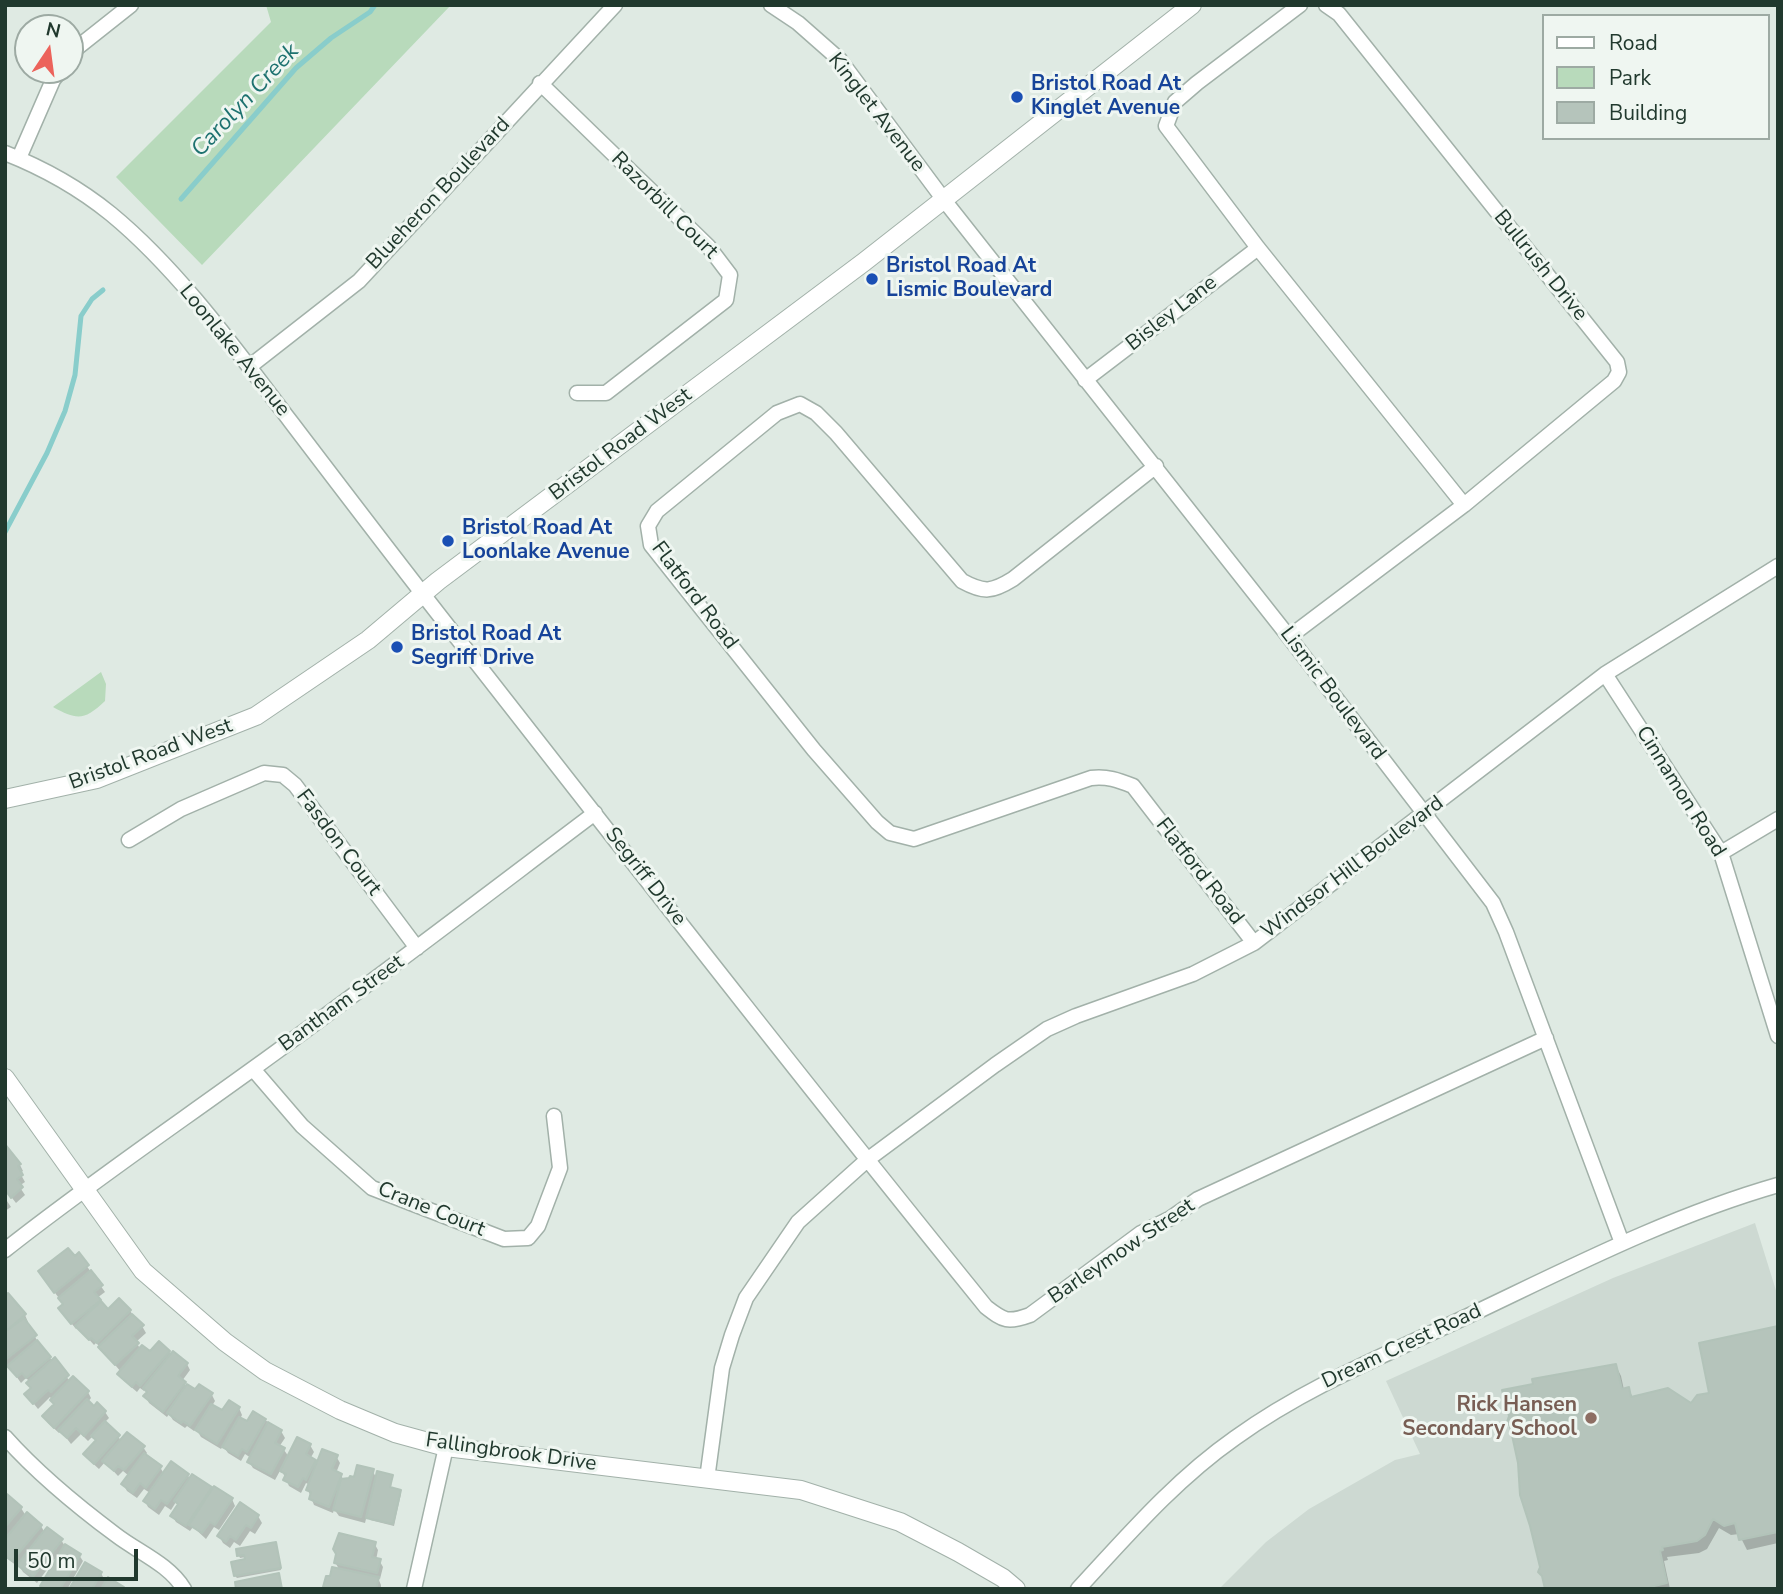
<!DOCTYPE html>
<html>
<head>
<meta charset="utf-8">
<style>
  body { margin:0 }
  #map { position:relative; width:1783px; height:1594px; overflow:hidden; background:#dfeae3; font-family:"Nunito Sans",sans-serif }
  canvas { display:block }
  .frame { position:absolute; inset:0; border:7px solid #21392e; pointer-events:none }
  .legend { position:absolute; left:1542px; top:14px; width:228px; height:126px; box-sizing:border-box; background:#eff6f1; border:2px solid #9daaa3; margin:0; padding:9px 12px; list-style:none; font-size:21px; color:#21392e }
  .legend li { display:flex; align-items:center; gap:14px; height:35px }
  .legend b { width:35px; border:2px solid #9daaa3 }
  .north { position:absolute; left:14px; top:14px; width:70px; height:70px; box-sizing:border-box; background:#eff6f1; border:2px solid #9daaa3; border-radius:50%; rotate:13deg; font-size:19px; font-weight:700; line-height:28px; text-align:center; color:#21392e }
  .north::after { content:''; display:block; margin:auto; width:24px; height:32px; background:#ec635b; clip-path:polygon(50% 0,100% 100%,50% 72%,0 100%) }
  .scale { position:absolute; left:14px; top:1549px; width:124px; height:32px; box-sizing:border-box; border:4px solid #21392e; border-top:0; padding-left:9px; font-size:21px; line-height:24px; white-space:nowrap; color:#21392e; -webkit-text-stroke:5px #eff6f1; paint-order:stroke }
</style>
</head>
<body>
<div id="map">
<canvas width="1783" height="1594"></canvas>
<div class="frame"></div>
<ul class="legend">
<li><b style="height:9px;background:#fff"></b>Road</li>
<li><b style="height:19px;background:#b8dabb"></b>Park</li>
<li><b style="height:19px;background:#b5c4bb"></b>Building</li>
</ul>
<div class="north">N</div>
<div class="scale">50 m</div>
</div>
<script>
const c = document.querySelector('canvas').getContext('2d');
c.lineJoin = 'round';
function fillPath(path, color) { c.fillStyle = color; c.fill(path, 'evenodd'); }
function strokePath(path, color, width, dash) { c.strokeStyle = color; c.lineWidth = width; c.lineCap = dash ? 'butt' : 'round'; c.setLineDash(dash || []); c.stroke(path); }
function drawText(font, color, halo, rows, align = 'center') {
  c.font = font + ' "Nunito Sans",sans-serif'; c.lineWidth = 6; c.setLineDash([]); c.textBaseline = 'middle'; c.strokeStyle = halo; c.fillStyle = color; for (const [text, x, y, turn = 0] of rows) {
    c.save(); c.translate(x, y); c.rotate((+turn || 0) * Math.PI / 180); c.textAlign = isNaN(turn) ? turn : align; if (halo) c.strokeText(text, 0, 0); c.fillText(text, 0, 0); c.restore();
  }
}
const built = new Path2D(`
  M 1755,1223 L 1778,1297 L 1778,1589 L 1219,1589 L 1266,1542 L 1309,1509 L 1395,1460 L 1420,1454 L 1386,1381 L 1613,1278 Z`);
const green = new Path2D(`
  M 266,5 L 451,5 L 202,265 L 116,177 L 271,22 Z
  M 101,672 L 106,684 L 105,701 C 84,721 77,720 53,707 Z`);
const shadow = new Path2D(`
  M 5,1147 L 20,1165 L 23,1171 L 20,1173 L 25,1182 L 19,1186 L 25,1195 L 16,1203 L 5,1189 Z
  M 5,1198 L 11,1207 L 5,1211 Z
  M 79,1255 L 105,1292 L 97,1298 L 101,1304 L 108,1311 L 130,1311 L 142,1326 L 146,1333 L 136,1342 L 141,1350 L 150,1354 L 169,1352 L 171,1355 L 187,1364 L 190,1370 L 182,1381 L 187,1387 L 196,1392 L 212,1395 L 215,1401 L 212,1406 L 223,1413 L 239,1408 L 242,1415 L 240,1419 L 248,1424 L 253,1414 L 265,1420 L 281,1431 L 285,1438 L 279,1447 L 284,1450 L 289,1457 L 310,1445 L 314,1452 L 310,1459 L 317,1466 L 336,1456 L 340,1463 L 336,1473 L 341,1475 L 344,1481 L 355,1479 L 372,1470 L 377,1479 L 392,1476 L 391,1489 L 400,1491 L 401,1494 L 394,1526 L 370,1520 L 367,1515 L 365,1523 L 339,1516 L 334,1509 L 333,1513 L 314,1505 L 308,1490 L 310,1485 L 306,1483 L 301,1493 L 289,1486 L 281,1469 L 275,1480 L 253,1468 L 249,1462 L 251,1458 L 245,1454 L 241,1461 L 228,1453 L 223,1446 L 221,1449 L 201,1437 L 196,1429 L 194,1431 L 187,1426 L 185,1428 L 173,1420 L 169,1414 L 167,1417 L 149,1403 L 146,1397 L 148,1393 L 146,1389 L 144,1391 L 140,1388 L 137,1392 L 123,1380 L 120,1374 L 121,1372 L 100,1347 L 96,1343 L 94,1345 L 78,1327 L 76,1329 L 64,1314 L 64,1305 L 44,1278 Z
  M 8,1296 L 25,1315 L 28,1322 L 26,1324 L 35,1336 L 38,1344 L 70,1381 L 88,1392 L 91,1398 L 88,1402 L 94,1408 L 105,1412 L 109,1418 L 104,1423 L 122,1441 L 143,1447 L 147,1453 L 145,1456 L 160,1467 L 164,1474 L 188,1475 L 190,1480 L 193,1476 L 232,1499 L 235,1506 L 219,1530 L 214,1527 L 206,1539 L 193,1527 L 190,1531 L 176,1522 L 172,1516 L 179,1506 L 176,1502 L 171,1510 L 165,1506 L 159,1515 L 148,1507 L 145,1501 L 150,1493 L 144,1489 L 137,1498 L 127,1491 L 123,1484 L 129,1476 L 123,1471 L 118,1476 L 105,1462 L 99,1469 L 89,1460 L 85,1454 L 96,1442 L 93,1436 L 88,1441 L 81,1434 L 71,1444 L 61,1431 L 59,1433 L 48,1423 L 44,1416 L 55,1405 L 50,1397 L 38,1409 L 26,1394 L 32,1389 L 30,1382 L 26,1378 L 21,1383 L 9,1366 L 5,1369 L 5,1298 Z
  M 1778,1328 L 1778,1543 L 1747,1550 L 1739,1534 L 1731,1535 L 1719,1528 L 1707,1549 L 1699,1553 L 1667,1557 L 1668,1560 L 1664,1561 L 1670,1589 L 1546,1589 L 1541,1567 L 1616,1366 L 1621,1376 L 1624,1390 L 1628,1389 L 1634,1399 L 1692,1406 L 1711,1394 Z
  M 5,1496 L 21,1508 L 26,1516 L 41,1526 L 45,1533 L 61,1540 L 65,1546 L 79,1555 L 83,1561 L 68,1588 L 70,1589 L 44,1589 L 42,1586 L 57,1560 L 55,1559 L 37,1583 L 23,1572 L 18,1564 L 17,1566 L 5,1557 Z
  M 258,1516 L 262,1523 L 255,1534 L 250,1531 L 240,1546 L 234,1542 L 230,1548 L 223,1543 L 219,1536 Z
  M 374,1543 L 378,1550 L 376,1560 L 379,1560 L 383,1567 L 380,1579 L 378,1578 L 381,1585 L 381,1589 L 326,1589 L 325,1587 L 340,1571 L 335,1562 Z
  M 277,1546 L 281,1570 L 237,1578 L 235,1576 L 247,1561 L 246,1557 L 240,1558 L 239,1556 Z
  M 101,1573 L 106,1583 L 108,1579 L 123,1589 L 71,1589 Z`);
const stream = new Path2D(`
  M 181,199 L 296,68 L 331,38 L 370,12 L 375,5
  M 5,532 L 47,453 L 65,411 L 75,375 L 81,316 L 92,299 L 103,290`);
const building = new Path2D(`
  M 5,1144 L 21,1164 L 18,1166 L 23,1175 L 17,1179 L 23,1187 L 11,1198 L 5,1190 Z
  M 68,1248 L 75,1256 L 79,1252 L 89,1265 L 54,1293 L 38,1271 Z
  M 91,1270 L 103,1285 L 94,1292 L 101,1300 L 71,1324 L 58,1308 L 63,1304 L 58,1298 Z
  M 8,1293 L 26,1314 L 5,1332 L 5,1296 Z
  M 119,1298 L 131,1310 L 97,1343 L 91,1338 L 89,1340 L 75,1326 L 101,1301 L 108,1309 Z
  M 132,1314 L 144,1325 L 132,1336 L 139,1343 L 115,1365 L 98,1347 Z
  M 24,1318 L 37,1335 L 5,1360 L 5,1332 Z
  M 1778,1326 L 1778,1532 L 1739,1540 L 1735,1523 L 1724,1526 L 1713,1519 L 1705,1535 L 1697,1541 L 1662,1547 L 1663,1550 L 1660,1551 L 1667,1583 L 1650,1587 L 1650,1589 L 1545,1589 L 1542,1576 L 1538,1572 L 1540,1567 L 1530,1526 L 1520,1495 L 1518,1463 L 1510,1426 L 1507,1422 L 1509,1416 L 1502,1390 L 1533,1384 L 1532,1379 L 1616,1364 L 1622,1389 L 1629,1387 L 1631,1397 L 1668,1388 L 1691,1403 L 1697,1395 L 1709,1393 L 1699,1343 Z
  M 37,1340 L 51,1357 L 26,1378 L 22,1373 L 17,1377 L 7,1366 Z
  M 159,1341 L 170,1351 L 140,1386 L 136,1382 L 132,1387 L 117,1374 L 142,1345 L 150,1351 Z
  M 173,1351 L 188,1363 L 178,1376 L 186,1382 L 163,1412 L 143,1396 L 147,1392 L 143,1388 Z
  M 55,1357 L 69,1375 L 51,1392 L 48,1390 L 33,1404 L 24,1394 L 31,1388 L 26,1383 Z
  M 73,1376 L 89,1391 L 54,1428 L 42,1416 L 54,1404 L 50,1400 Z
  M 187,1384 L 195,1389 L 199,1384 L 213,1393 L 190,1426 L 183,1421 L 181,1423 L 167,1413 Z
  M 87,1399 L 94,1406 L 97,1402 L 106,1411 L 84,1436 L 76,1428 L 67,1438 L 58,1430 Z
  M 229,1400 L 240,1407 L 217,1444 L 195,1430 L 211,1404 L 222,1410 Z
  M 253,1411 L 266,1419 L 247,1452 L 242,1449 L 238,1456 L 222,1447 L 239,1417 L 247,1421 Z
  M 105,1421 L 120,1435 L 94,1464 L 83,1454 L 96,1440 L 91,1436 Z
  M 268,1422 L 282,1430 L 275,1443 L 285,1448 L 271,1474 L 247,1462 Z
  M 127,1432 L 145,1446 L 124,1470 L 118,1466 L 114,1471 L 102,1461 Z
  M 297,1437 L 311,1444 L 306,1454 L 316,1460 L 306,1480 L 303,1478 L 298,1487 L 283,1480 L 286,1474 L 280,1471 Z
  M 322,1449 L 338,1455 L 332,1469 L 342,1474 L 329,1507 L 309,1499 L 311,1492 L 306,1490 Z
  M 144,1453 L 162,1466 L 146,1488 L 140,1483 L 133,1493 L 121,1484 Z
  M 171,1461 L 189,1474 L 167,1504 L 161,1500 L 155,1509 L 143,1501 Z
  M 357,1465 L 374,1469 L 361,1517 L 333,1510 L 341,1479 L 349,1478 L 350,1476 L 354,1477 Z
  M 377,1471 L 393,1475 L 390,1487 L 401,1490 L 393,1524 L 366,1518 Z
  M 192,1474 L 212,1487 L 186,1526 L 170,1516 L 178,1504 L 174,1501 Z
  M 214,1486 L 233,1498 L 215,1525 L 210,1522 L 202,1533 L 189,1525 Z
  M 7,1494 L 22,1507 L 5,1527 L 5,1497 Z
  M 240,1502 L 259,1515 L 251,1528 L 246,1525 L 236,1540 L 230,1536 L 226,1542 L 217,1536 Z
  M 27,1512 L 42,1525 L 12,1561 L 5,1555 L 5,1539 Z
  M 47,1527 L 63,1539 L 33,1577 L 17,1565 Z
  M 339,1533 L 376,1542 L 372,1557 L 381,1559 L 377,1573 L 334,1563 L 336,1554 L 333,1549 Z
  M 276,1542 L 281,1568 L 234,1576 L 231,1562 L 245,1559 L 244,1555 L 237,1556 L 236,1549 Z
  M 65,1544 L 81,1554 L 60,1589 L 45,1589 L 40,1586 Z
  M 85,1562 L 102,1572 L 92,1589 L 69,1589 Z
  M 332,1567 L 379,1577 L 376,1589 L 323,1587 L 326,1576 L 330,1576 Z
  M 279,1573 L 282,1589 L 236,1589 L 235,1582 Z
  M 108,1577 L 124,1587 L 123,1589 L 101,1589 Z`);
const minor = new Path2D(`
  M 771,5 L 798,23 L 840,60 L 944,200 L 1289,637 L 1493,903 L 1506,932 L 1622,1243
  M 1300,5 L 1197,83 L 1175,102 L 1166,126 L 1258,248 L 1464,505
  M 70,57 L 78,47 L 131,5
  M 540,83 L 708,246 L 730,275 L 726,300 L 606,393 L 577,393
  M 5,153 C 43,168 79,188 111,214 C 179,270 237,351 291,422 C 345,493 399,564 454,634 C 630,859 806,1085 986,1307 C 1004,1321 1008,1323 1030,1315 L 1141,1233 L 1171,1218 L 1198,1199 L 1546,1038
  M 19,158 L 53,80 L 61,70
  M 249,367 L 359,281 L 615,5
  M 1085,380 L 1258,248
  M 1156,466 L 1013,579 C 992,592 984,593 962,581 L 836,433 L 816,413 L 800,404 L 777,413 L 657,511 L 648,526 L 651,545 L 814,750 L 877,822 L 890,833 L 914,839 L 1091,778 C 1107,776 1118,780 1133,786 L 1254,943
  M 1289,637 L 1464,505 L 1614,381 L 1619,372 L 1617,362 L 1339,14 L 1326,5
  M 1605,674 L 1721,853 L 1778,1036
  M 129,840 L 181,809 L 264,773 L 283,775 L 295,785 L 417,948
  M 1721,853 L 1778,819
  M 253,1069 L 302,1126 L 372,1188 L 504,1239 L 528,1238 L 538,1226 L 560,1168 L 554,1116
  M 5,1250 C 86,1186 171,1128 254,1068 C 369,985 481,899 595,813
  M 5,1437 C 38,1474 77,1506 116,1535 C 138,1552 169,1564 184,1589
  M 707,1479 L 722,1368 L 732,1335 L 746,1298 L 798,1222 L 867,1160 L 995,1065 L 1047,1029 L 1076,1016 L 1193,974 L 1254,943 L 1605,674 L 1778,566
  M 414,1589 L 446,1447
  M 1078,1589 C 1127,1536 1175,1480 1235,1438 C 1307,1386 1390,1353 1470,1315 C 1571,1267 1670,1216 1778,1185`);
const tertiary = new Path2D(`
  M 5,799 L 97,779 L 256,716 L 368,640 L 438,581 L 864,262 L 1192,5
  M 5,1078 L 143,1271 L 225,1342 L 265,1371 L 340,1410 L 395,1433 L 446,1447 L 801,1490 L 900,1522 L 958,1552 L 1003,1578 L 1016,1589`);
const markers = [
  [1017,97,7,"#1a4fb4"],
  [872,279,7,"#1a4fb4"],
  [448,541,7,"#1a4fb4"],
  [397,647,7,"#1a4fb4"],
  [1591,1418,7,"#8d6e63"]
];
const transitNames = [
  ["Bristol Road At",1031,85],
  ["Kinglet Avenue",1031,109],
  ["Bristol Road At",886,267],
  ["Lismic Boulevard",886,291],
  ["Bristol Road At",462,529],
  ["Loonlake Avenue",462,553],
  ["Bristol Road At",411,635],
  ["Segriff Drive",411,659]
];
const streetNames = [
  ["Kinglet Avenue",876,113,52],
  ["Blueheron Boulevard",439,194,-47],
  ["Razorbill Court",664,206,45],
  ["Bullrush Drive",1540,266,51],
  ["Bisley Lane",1172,314,-38],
  ["Loonlake Avenue",234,351,51],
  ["Bristol Road West",621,445,-37],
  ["Flatford Road",694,596,53],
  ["Lismic Boulevard",1332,694,53],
  ["Bristol Road West",151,755,-20],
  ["Cinnamon Road",1680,792,58],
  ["Fasdon Court",338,843,53],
  ["Windsor Hill Boulevard",1353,868,-37],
  ["Flatford Road",1199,872,52],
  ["Segriff Drive",645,877,52],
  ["Bantham Street",342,1004,-36],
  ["Crane Court",431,1210,22],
  ["Barleymow Street",1122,1252,-34],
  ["Dream Crest Road",1402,1347,-25],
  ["Fallingbrook Drive",511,1453,8]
];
const educationNames = [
  ["Rick Hansen",1577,1406],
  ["Secondary School",1577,1430]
];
const waterNames = [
  ["Carolyn Creek",246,101,-47]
];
fillPath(built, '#cdd9d2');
fillPath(green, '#b8dabb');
fillPath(shadow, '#0003');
strokePath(stream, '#89cdcb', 5);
fillPath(building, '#b5c4bb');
strokePath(building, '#b2c3b9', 2);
strokePath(minor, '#a2b1a9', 17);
strokePath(tertiary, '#a2b1a9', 20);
strokePath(minor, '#fff', 14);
strokePath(tertiary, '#fff', 18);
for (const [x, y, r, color] of markers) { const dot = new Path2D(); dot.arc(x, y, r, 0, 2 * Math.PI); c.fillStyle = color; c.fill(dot); strokePath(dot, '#eff6f1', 2.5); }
drawText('bold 21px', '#164399', '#eff6f1', transitNames, 'left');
drawText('21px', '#21392e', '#eff6f1', streetNames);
drawText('bold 21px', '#785e54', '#eff6f1', educationNames, 'right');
drawText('italic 23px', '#1e7270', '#eff6f1', waterNames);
</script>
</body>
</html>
